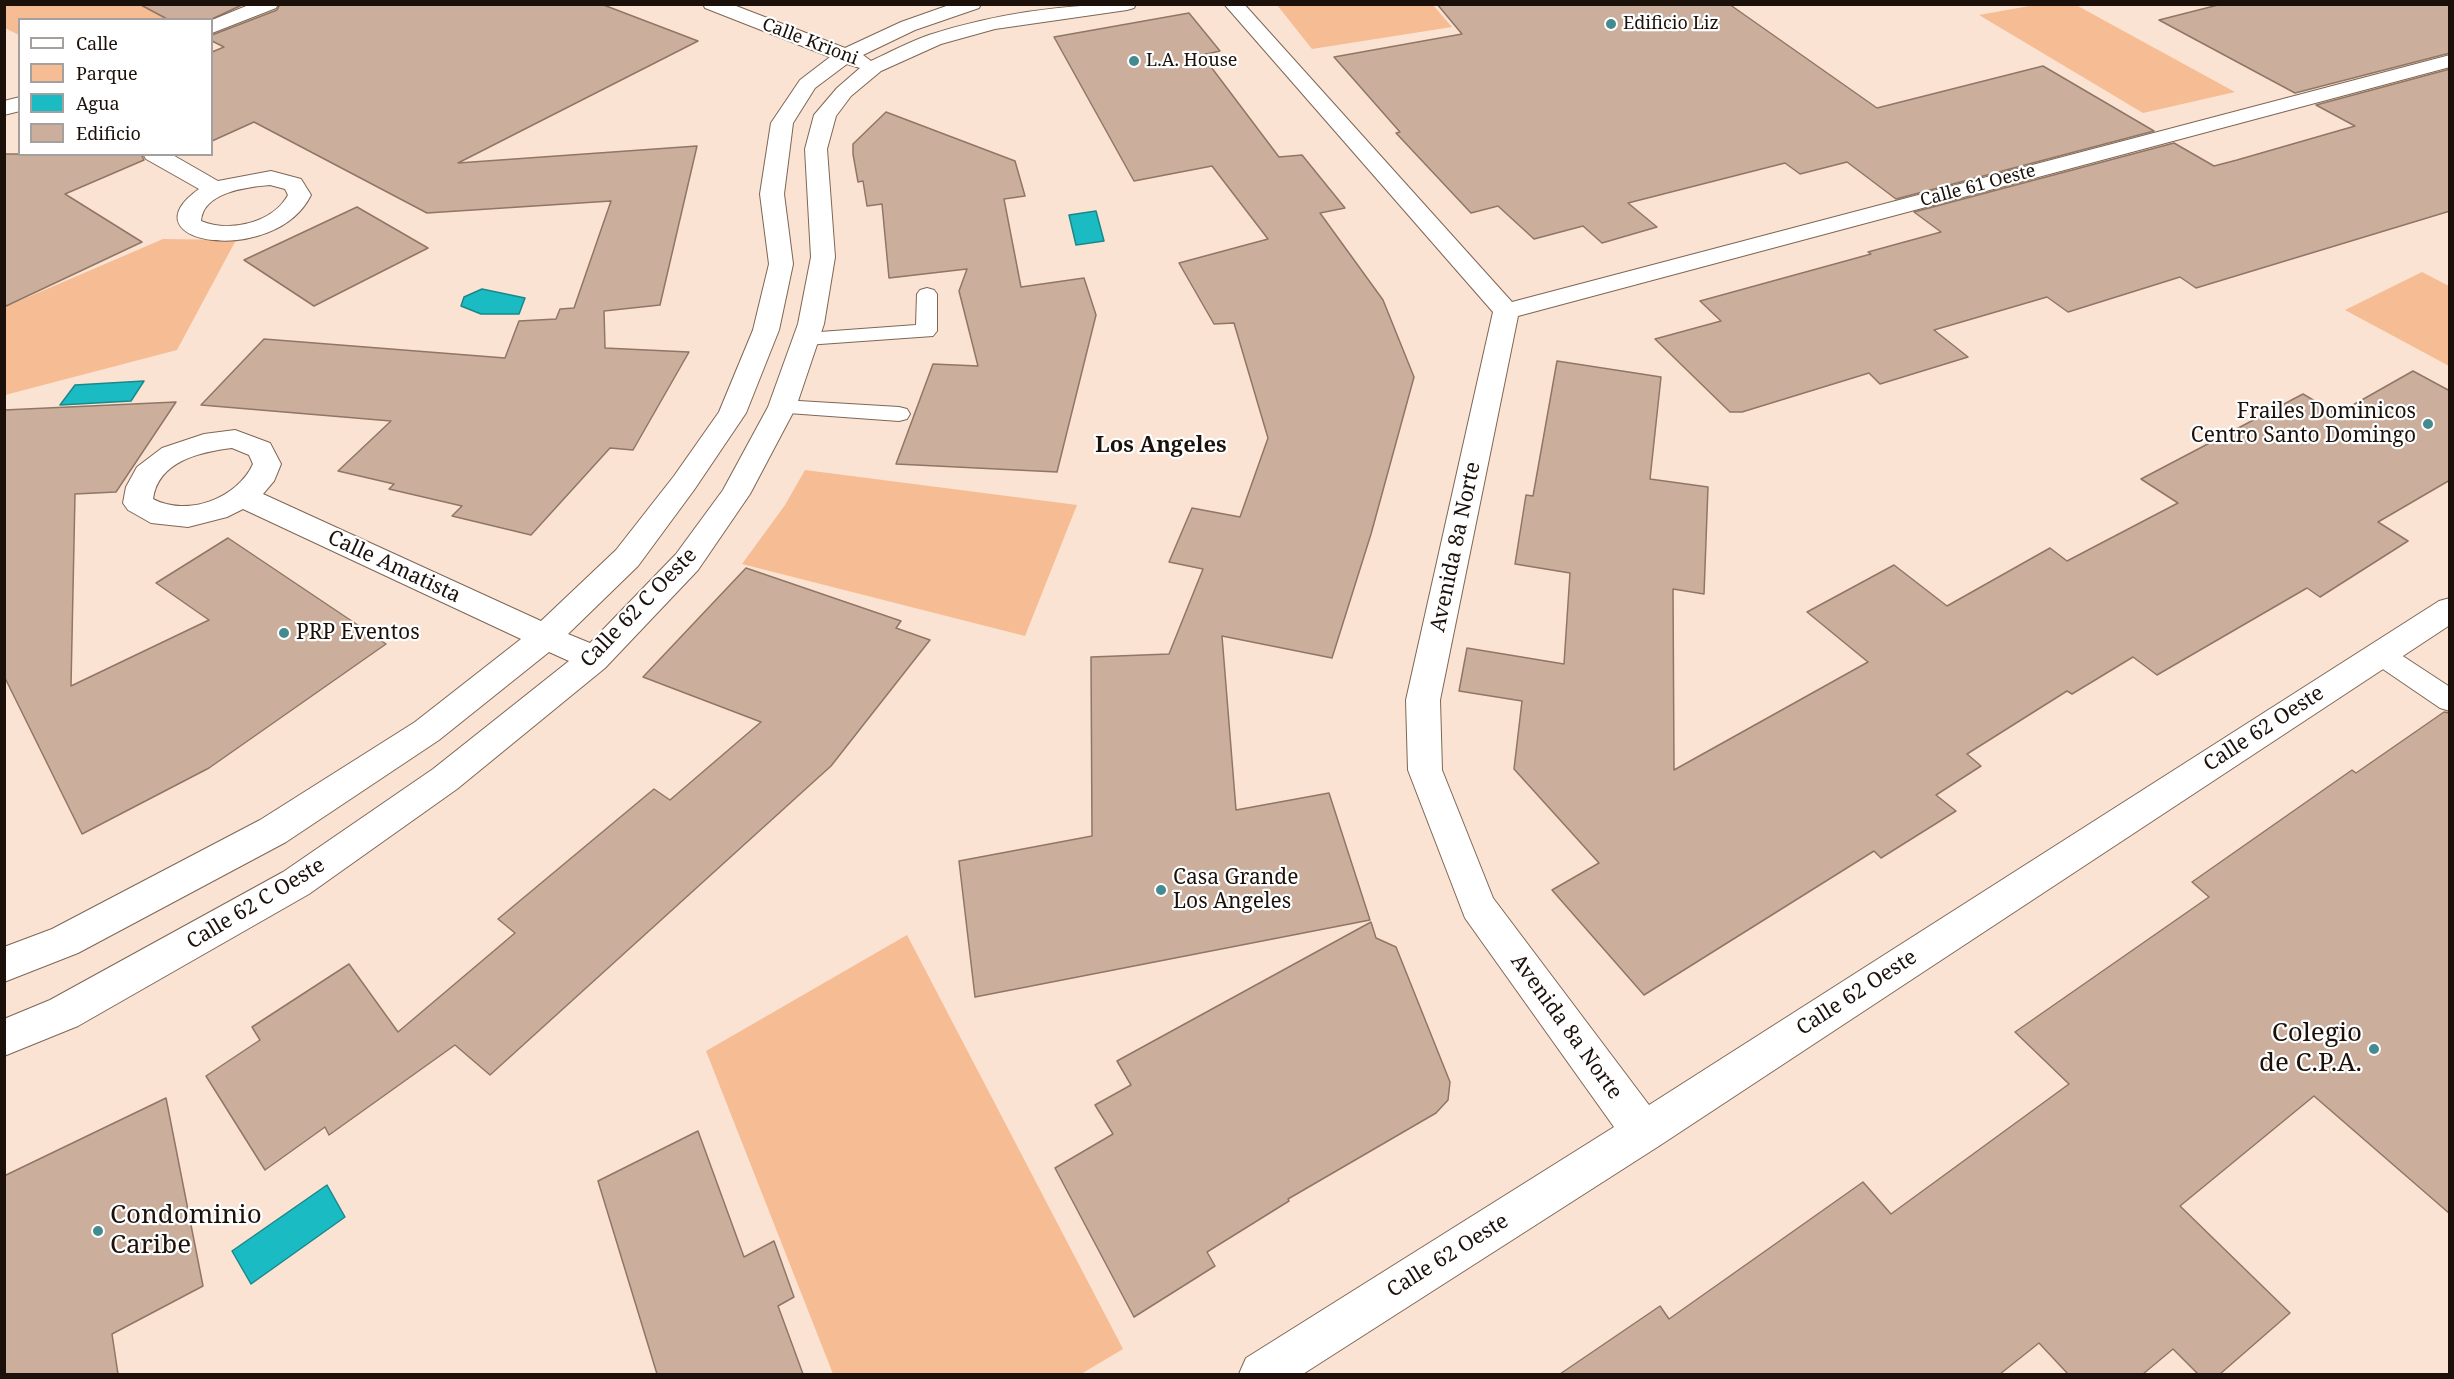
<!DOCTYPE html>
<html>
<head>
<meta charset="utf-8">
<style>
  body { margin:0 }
  #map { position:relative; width:2454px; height:1379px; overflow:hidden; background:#fbe3d3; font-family:"Noto Serif",serif }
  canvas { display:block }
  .frame { position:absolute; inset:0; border:6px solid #1b110a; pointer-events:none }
  .legend { position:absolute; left:18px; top:18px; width:195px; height:138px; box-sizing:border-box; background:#fff; border:2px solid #a4a09d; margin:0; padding:8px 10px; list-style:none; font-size:18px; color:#1b110a }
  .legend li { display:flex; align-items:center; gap:12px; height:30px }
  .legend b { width:30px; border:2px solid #a4a09d }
</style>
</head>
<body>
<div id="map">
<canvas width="2454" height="1379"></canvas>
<div class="frame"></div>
<ul class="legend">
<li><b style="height:8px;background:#fff"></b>Calle</li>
<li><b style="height:16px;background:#f6bc93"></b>Parque</li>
<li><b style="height:16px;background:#1abbc2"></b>Agua</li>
<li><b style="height:16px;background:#cbaf9c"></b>Edificio</li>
</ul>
</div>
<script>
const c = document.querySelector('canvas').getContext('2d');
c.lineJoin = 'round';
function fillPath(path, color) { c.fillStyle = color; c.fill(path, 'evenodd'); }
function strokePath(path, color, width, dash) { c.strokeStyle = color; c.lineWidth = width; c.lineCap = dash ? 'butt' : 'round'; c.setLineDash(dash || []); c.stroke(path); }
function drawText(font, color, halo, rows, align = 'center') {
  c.font = font + ' "Noto Serif",serif'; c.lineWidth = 4.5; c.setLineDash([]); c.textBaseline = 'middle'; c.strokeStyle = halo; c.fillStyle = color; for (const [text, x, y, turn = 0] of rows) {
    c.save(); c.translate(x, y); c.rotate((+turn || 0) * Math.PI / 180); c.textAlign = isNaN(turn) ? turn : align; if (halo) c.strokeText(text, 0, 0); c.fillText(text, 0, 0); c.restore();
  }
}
const green = new Path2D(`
  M 4,5 L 139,5 L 168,19 L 20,20 L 19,35 L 5,28 Z
  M 1277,5 L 1433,5 L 1452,27 L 1312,49 Z
  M 2035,5 L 2076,5 L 2235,92 L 2143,113 L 1979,15 Z
  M 163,239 L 236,240 L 177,350 L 5,395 L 5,307 Z
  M 2422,272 L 2449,286 L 2449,366 L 2345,310 Z
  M 805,470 L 1077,505 L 1025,636 L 742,564 L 785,505 Z
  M 907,935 L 1123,1349 L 1081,1374 L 833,1374 L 706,1051 Z`);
const water = new Path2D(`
  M 1096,211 L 1104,241 L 1076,245 L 1069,215 Z
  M 482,289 L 525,298 L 519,314 L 481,314 L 461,306 L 464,297 Z
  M 144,381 L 131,401 L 60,405 L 75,385 Z
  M 327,1185 L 345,1217 L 251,1284 L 232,1251 Z`);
const building = new Path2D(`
  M 139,4 L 244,4 L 210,20 L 169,20 Z
  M 280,4 L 601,4 L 698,41 L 458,163 L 697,146 L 660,305 L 604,311 L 605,348 L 689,352 L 633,450 L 610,448 L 531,535 L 452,516 L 462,506 L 389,489 L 394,484 L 338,471 L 391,421 L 201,405 L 264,339 L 505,358 L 519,321 L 556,319 L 560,309 L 574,308 L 611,201 L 427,213 L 254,122 L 212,141 L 212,52 L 224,47 L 212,41 L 212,35 L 277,10 Z
  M 1437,4 L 1729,4 L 1877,108 L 2043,66 L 2154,131 L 1896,199 L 1847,162 L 1800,174 L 1785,163 L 1628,203 L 1657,227 L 1602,243 L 1583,226 L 1534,239 L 1498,206 L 1471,213 L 1396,133 L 1400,132 L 1334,57 L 1462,34 Z
  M 2222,4 L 2450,4 L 2450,53 L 2295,93 L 2159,20 Z
  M 1189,13 L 1220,51 L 1202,55 L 1279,157 L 1302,155 L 1345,208 L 1320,213 L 1383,300 L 1414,377 L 1371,534 L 1332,658 L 1222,636 L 1236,810 L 1329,793 L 1370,920 L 975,997 L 959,861 L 1092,836 L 1091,657 L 1169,654 L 1203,569 L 1169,562 L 1192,508 L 1240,517 L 1268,438 L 1234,323 L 1214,324 L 1179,263 L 1268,239 L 1212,166 L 1134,181 L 1054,37 Z
  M 2450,69 L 2450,211 L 2196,288 L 2180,277 L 2068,312 L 2047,297 L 1934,330 L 1968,357 L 1880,384 L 1869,373 L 1742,412 L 1730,412 L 1655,339 L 1721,321 L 1700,301 L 1871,254 L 1868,252 L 1941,232 L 1914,212 L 2174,143 L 2214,166 L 2237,160 L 2355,126 L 2316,105 Z
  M 886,112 L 1015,161 L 1025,196 L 1004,199 L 1021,287 L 1084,278 L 1096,315 L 1057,472 L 896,464 L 933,364 L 978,366 L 959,291 L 967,269 L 889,278 L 882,204 L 867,206 L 863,181 L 858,182 L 853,154 L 853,144 Z
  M 4,154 L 141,154 L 144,160 L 65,194 L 142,242 L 4,307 Z
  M 357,207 L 428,248 L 314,306 L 244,260 Z
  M 1557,361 L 1661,377 L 1650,479 L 1708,487 L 1704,594 L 1673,589 L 1674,770 L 1868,662 L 1807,612 L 1894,565 L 1947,606 L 2050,548 L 2067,561 L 2178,503 L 2141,479 L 2303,394 L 2337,414 L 2413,371 L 2450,391 L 2450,480 L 2378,522 L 2408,541 L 2320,597 L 2307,588 L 2157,675 L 2133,657 L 2072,694 L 2067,691 L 1967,754 L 1981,766 L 1936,795 L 1956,811 L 1881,858 L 1874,851 L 1644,995 L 1552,890 L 1599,863 L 1514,769 L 1522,701 L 1459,691 L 1467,648 L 1564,664 L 1570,573 L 1515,564 L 1526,495 L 1533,496 Z
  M 176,402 L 116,492 L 75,494 L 71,686 L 209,620 L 156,583 L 228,538 L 386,644 L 209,768 L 82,834 L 4,676 L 4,410 Z
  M 746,568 L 901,621 L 896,628 L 930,640 L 831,766 L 490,1075 L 455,1045 L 329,1135 L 325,1127 L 265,1170 L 206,1076 L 260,1040 L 252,1027 L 349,964 L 398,1032 L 515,933 L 498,919 L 654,789 L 670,800 L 761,722 L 643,677 Z
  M 2444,712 L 2450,713 L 2450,1214 L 2314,1096 L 2180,1206 L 2290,1313 L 2220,1374 L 2198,1374 L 2173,1349 L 2143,1374 L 2068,1374 L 2039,1343 L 2000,1374 L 1560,1374 L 1660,1306 L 1669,1319 L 1863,1182 L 1891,1214 L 2069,1084 L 2015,1032 L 2209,897 L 2192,882 L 2352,770 L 2356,773 Z
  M 1371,922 L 1376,938 L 1396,947 L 1450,1082 L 1448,1100 L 1436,1113 L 1288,1199 L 1289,1201 L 1207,1252 L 1215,1266 L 1134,1317 L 1055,1168 L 1113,1134 L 1095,1105 L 1131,1085 L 1117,1061 Z
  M 166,1098 L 203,1286 L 112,1334 L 118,1374 L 4,1374 L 4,1176 Z
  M 698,1131 L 744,1257 L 774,1241 L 794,1297 L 778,1306 L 803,1374 L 657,1374 L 598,1181 Z`);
const service = new Path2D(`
  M 927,288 L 934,290 L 937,294 L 937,331 L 933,336 L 806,345 L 798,344 L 795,339 L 798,334 L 806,333 L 916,325 L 917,294 L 920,290 Z
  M 782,400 L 899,407 L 907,409 L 910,414 L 907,419 L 899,421 L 774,412 L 771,407 L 774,402 Z
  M 2380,644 L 2389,647 L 2450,687 L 2450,711 L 2440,708 L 2371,661 L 2367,654 L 2371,647 Z`);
const minor = new Path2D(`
  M 251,4 L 278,4 L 276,8 L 212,33 L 212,20 Z
  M 703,4 L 731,4 L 845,48 L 901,22 L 952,4 L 981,4 L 979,8 L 915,30 L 863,55 L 871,61 C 890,52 909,42 929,35 C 997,13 1066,4 1136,4 L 1134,8 L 1127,10 L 995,29 L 941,44 L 881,71 L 851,96 L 836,116 L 827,149 L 835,257 L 824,324 L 796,407 L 750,494 L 698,570 L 605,668 L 457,789 L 309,894 L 78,1026 L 4,1056 L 4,1019 L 50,1000 L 283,872 L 433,769 L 569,661 L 549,652 L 439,740 L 286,842 L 78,953 L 4,982 L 4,947 L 52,929 L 260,820 L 415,722 L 521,639 L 243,509 L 227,517 L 188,527 L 151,523 L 128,510 L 123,503 L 126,487 L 137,467 L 162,448 L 204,434 L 235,430 L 270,443 L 281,464 L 274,481 L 263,494 L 541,621 L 616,550 L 674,476 L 719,412 L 753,330 L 769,264 L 760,194 L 771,123 L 800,80 L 830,57 L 705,8 ZM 847,64 L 860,68 L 837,88 L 814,115 L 805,149 L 811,257 L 798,324 L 768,407 L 723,490 L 676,554 L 590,643 L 568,634 L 638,566 L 694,490 L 746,413 L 779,330 L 793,264 L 784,194 L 793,123 L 815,88 ZM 232,448 L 249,455 L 253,464 C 237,499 187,517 153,499 C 158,461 200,452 232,448 Z
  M 1224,4 L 1244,4 L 1512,302 L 2450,55 L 2450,67 L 1518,316 L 1440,700 L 1442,770 L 1493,898 L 1649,1105 L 2439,601 L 2450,598 L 2450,625 L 1659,1146 L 1303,1374 L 1239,1374 L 1246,1358 L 1614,1127 L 1465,918 L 1408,770 L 1406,700 L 1493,312 Z
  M 20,97 L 20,111 L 4,115 L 4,101 Z
  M 143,154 L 171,154 L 218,181 L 271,171 L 301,179 L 311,195 C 275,268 122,244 199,189 L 146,159 ZM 270,185 L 285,189 L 288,195 C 273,223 229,233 201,221 C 203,192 247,187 270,185 Z`);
const markers = [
  [1611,24,6,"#438b8f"],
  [1134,61,6,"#438b8f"],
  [2428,424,6,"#438b8f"],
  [284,633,6,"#438b8f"],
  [1161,890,6,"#438b8f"],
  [2374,1049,6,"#438b8f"],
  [98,1231,6,"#438b8f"]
];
const farPoinames = [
  ["Edificio Liz",1623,24],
  ["L.A. House",1146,61]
];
const farStreetnames = [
  ["Calle Krioni",810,42,21],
  ["Calle 61 Oeste",1978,186,-15]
];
const poiNames = [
  ["Frailes Dominicos",2416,412,"right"],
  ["Centro Santo Domingo",2416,436,"right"],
  ["PRP Eventos",296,633],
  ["Casa Grande",1173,878],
  ["Los Angeles",1173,902]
];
const streetNames = [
  ["Avenida 8a Norte",1456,547,-78],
  ["Calle Amatista",394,567,25],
  ["Calle 62 C Oeste",639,608,-46],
  ["Calle 62 Oeste",2264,729,-33],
  ["Calle 62 C Oeste",256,904,-31],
  ["Calle 62 Oeste",1857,993,-33],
  ["Avenida 8a Norte",1566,1027,54],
  ["Calle 62 Oeste",1448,1256,-32]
];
const neighbourhoodNames = [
  ["Los Angeles",1161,446]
];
const nearPoinames = [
  ["Colegio",2362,1034],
  ["de C.P.A.",2362,1064],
  ["Condominio",110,1216,"left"],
  ["Caribe",110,1246,"left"]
];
fillPath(green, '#f6bc93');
fillPath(water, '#1abbc2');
strokePath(water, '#1a888b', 1.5);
fillPath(building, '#cbaf9c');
strokePath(building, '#907664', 1.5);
strokePath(service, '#7f6654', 2);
strokePath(minor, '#7f6654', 2);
fillPath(service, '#fff');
fillPath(minor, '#fff');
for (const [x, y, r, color] of markers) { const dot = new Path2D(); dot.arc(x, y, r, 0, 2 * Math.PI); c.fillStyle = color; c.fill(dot); strokePath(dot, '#fff', 2); }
drawText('18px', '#1b110a', '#fff', farPoinames, 'left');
drawText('18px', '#1b110a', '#fff', farStreetnames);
drawText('21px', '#1b110a', '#fff', poiNames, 'left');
drawText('21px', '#1b110a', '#fff', streetNames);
drawText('bold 22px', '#1b110a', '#fff', neighbourhoodNames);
drawText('26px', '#1b110a', '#fff', nearPoinames, 'right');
</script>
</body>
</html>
